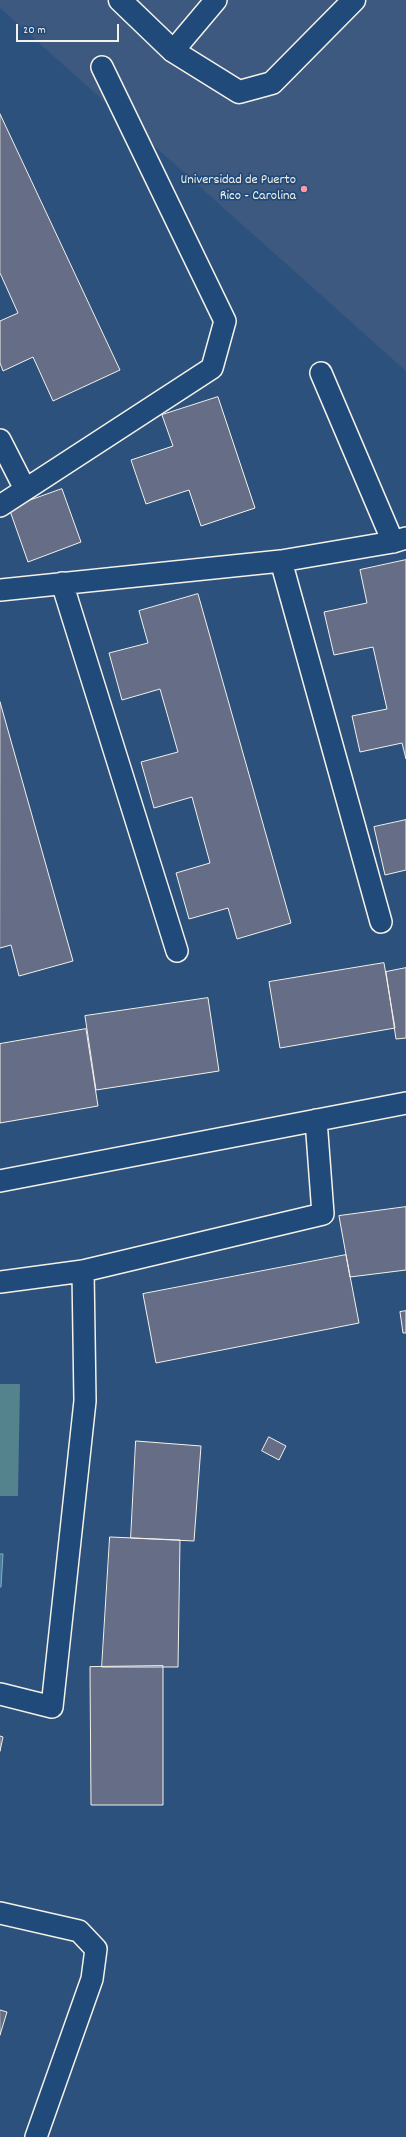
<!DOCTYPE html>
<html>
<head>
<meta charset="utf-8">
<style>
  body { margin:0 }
  #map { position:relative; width:406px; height:2137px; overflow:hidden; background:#2d517d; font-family:Dekko,sans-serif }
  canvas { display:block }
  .scale { position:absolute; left:16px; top:24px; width:103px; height:18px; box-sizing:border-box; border:2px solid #f4f1e8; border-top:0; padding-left:5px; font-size:12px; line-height:14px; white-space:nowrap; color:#f4f1e8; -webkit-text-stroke:3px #1f4a7a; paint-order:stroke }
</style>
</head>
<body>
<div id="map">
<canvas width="406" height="2137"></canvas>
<div class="scale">20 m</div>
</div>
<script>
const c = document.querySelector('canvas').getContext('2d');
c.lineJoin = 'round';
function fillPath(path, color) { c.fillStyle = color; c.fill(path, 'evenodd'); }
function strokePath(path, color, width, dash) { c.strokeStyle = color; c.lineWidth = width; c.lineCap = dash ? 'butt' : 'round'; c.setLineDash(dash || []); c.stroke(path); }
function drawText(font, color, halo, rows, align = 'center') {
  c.font = font + ' Dekko,sans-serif'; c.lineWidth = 3.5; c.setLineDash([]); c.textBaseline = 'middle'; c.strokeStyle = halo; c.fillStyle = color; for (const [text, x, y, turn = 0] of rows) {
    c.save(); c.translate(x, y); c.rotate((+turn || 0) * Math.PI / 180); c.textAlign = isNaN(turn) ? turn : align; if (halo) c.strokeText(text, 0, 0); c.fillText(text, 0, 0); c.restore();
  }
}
const built = new Path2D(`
  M 0,0 L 406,0 L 406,371 L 0,8 Z`);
const green = new Path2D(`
  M 0,1384 L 20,1384 L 18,1496 L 0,1496 Z`);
const water = new Path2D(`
  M 0,1554 L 3,1554 L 1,1587 L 0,1587 Z`);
const building = new Path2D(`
  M 0,114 L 120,370 L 53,401 L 33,357 L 3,371 L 0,363 L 0,321 L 18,313 L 0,273 Z
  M 218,397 L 255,508 L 201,526 L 189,490 L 146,504 L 131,460 L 173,446 L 162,415 Z
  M 62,489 L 81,542 L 28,562 L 9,508 Z
  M 406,560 L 406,759 L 402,743 L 360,752 L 352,716 L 387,709 L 373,647 L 334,655 L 324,612 L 367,603 L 360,570 Z
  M 198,594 L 291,923 L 237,939 L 228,908 L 189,919 L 176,873 L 210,863 L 192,797 L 154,808 L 141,762 L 178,752 L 160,689 L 122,700 L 109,653 L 148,643 L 139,611 Z
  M 0,702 L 73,961 L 19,976 L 11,945 L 0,948 Z
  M 406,820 L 406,870 L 385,875 L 374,827 Z
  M 384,963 L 395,1028 L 280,1048 L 269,982 Z
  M 406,968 L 406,1038 L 396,1039 L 386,972 Z
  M 208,998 L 219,1071 L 96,1090 L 85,1016 Z
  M 86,1029 L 98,1106 L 0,1123 L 0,1044 Z
  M 406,1207 L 406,1270 L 350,1277 L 339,1216 Z
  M 346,1255 L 359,1323 L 156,1363 L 143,1294 Z
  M 406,1311 L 406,1333 L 403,1333 L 400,1312 Z
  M 269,1437 L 286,1446 L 279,1460 L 262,1451 Z
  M 136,1441 L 201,1446 L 194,1541 L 131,1538 Z
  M 110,1537 L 180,1540 L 178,1667 L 102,1667 Z
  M 163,1666 L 163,1805 L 91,1805 L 90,1667 Z
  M 0,1736 L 3,1737 L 0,1751 Z
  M 0,2010 L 7,2012 L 0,2035 Z`);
const lane = new Path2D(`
  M 173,51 L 216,0
  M 321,373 L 393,542
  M 0,440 L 25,489
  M 0,506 L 212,368 L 225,321 L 102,67
  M 281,561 L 381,922
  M 62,583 L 177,951
  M 0,590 L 281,561 L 393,542 L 406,538
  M 0,1181 L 406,1103
  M 0,1282 L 83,1271 L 323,1214 L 316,1120
  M 0,1694 L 52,1707 L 85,1401 L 83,1271
  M 0,1913 L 79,1931 L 96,1949 L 92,1979 L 36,2137`);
const street = new Path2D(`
  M 120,0 L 173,51 L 239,92 L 272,83 L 354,0`);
const markers = [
  [304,189,4,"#ff9aa2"]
];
const poiNames = [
  ["Universidad de Puerto",296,181],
  ["Rico - Carolina",296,197]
];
fillPath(built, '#3e5980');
fillPath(green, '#54838e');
fillPath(water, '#427a9d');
strokePath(water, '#89aabb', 1);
fillPath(building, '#656d87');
strokePath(building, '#f4f1e8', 1);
strokePath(lane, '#f4f1e8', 24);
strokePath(street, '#f4f1e8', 25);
strokePath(lane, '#1f4a7a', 21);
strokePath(street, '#1f4a7a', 22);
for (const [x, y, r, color] of markers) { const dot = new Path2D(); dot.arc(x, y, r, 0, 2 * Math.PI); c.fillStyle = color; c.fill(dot); strokePath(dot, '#1f4a7a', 1.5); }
drawText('14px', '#f4f1e8', '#1f4a7a', poiNames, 'right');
</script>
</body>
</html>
